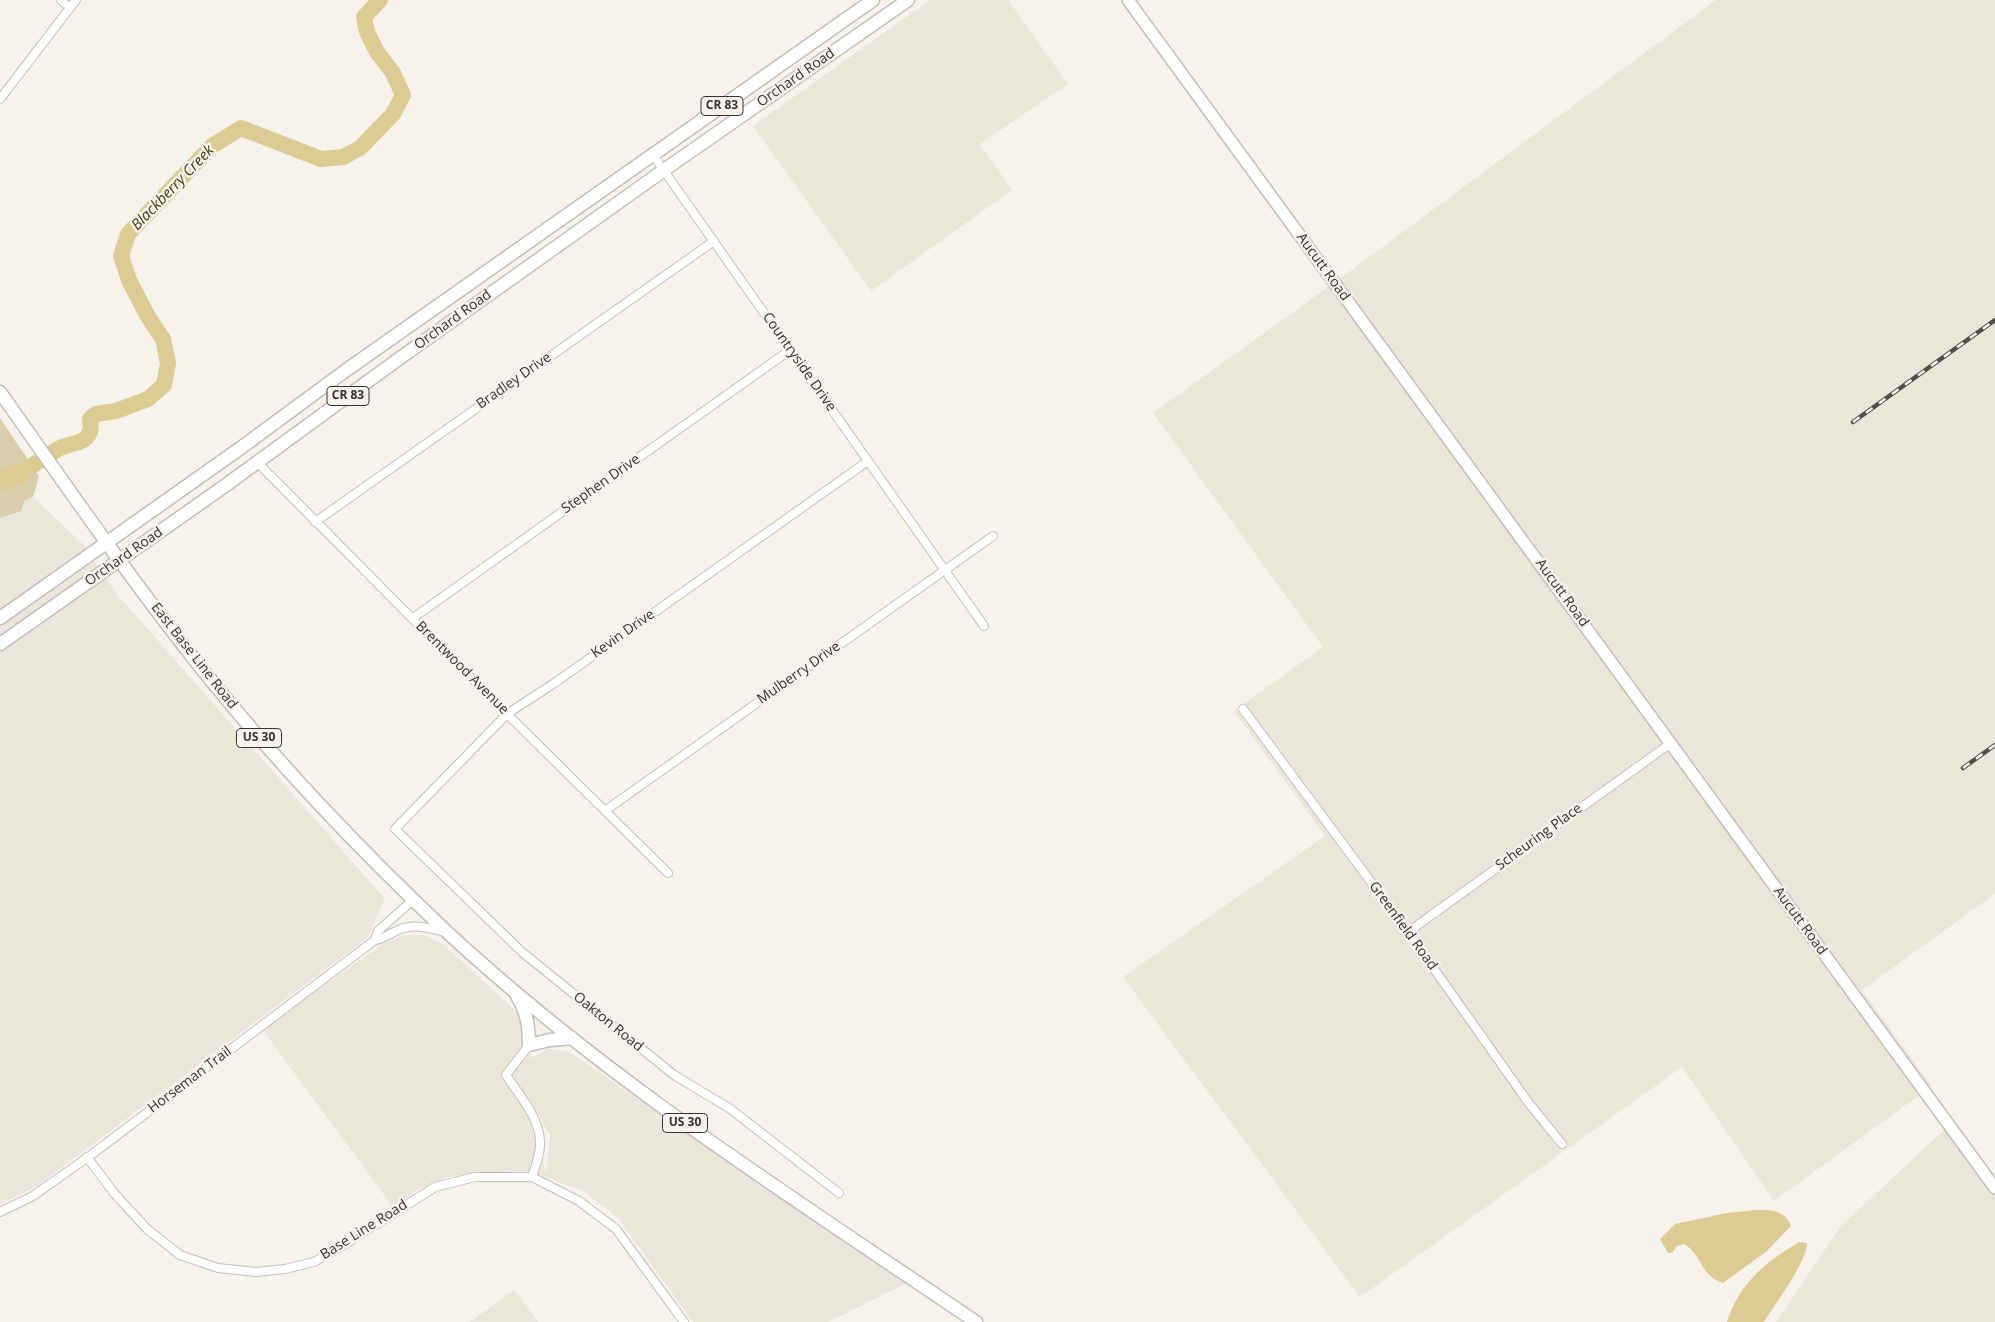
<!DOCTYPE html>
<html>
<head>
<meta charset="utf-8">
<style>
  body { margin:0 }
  canvas { display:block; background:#f5f3ec }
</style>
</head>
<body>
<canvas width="1995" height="1322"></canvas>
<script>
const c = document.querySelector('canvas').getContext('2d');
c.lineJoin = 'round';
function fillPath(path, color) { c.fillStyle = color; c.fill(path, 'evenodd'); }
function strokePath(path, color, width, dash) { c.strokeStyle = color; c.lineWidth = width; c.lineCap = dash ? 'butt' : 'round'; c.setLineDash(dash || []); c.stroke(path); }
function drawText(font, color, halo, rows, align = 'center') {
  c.font = font + ' "Open Sans",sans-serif'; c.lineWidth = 5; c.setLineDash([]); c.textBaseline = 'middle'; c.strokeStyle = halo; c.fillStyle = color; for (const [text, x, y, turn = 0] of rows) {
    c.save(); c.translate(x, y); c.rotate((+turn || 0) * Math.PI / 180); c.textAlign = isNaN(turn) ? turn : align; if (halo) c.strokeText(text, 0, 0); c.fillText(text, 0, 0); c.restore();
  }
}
const built = new Path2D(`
  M 930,0 L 1008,0 L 1068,84 L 980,144 L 1012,190 L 871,291 L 753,126 Z
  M 1716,0 L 1995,0 L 1995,894 L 1862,990 L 1932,1086 L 1774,1201 L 1682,1067 L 1360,1297 L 1123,977 L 1325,836 L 1234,711 L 1323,647 L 1153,413 L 1342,277 Z
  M 33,497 L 83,544 L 116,593 L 385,899 L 367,938 L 36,1187 L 0,1204 L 0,511 Z
  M 405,935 L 424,935 L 444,945 L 519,1014 L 522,1030 L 532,1058 L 548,1049 L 568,1051 L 907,1283 L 829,1322 L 693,1322 L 618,1218 L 584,1192 L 546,1177 L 523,1171 L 475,1173 L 448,1177 L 419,1189 L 393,1207 L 262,1029 L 380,946 ZM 529,1099 L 550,1135 L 546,1175 Z
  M 1945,1129 L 1995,1197 L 1995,1322 L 1776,1322 L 1841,1226 Z
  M 514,1290 L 538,1322 L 470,1322 Z`);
const green = new Path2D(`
  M 0,418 L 39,476 L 33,497 L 24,501 L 21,511 L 0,518 Z`);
const water = new Path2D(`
  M 17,463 L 29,482 L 0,491 L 0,470 Z
  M 1757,1210 C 1771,1210 1785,1210 1791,1226 L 1767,1251 L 1723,1283 C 1700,1276 1702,1254 1684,1244 L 1677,1246 L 1672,1253 L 1668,1253 L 1660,1239 L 1675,1224 L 1727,1213 Z
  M 1799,1242 L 1807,1243 C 1807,1262 1775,1304 1764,1322 L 1727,1322 C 1740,1282 1765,1263 1799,1242 Z`);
const river = new Path2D(`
  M 0,482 C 22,475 39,460 58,449 C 67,444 81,444 87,437 C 91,433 91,425 90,419 L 96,414 L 116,411 L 148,399 L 164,385 L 168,363 L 163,339 L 147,315 L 129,280 L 121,256 L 128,234 L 212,146 L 241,128 L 321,159 L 343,157 L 360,148 L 393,114 L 403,95 L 393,73 L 377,52 L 367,32 L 364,17 L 380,0`);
const street = new Path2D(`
  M 61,0 L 69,7
  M 0,99 L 76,0
  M 653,155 L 984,626
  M 257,462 L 507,714 L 668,873
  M 315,522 L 714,241
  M 413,618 L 790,350
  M 1243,709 L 1408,932 L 1528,1102 L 1562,1144
  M 606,810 L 993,536
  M 1408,932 L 1671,743
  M 375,940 L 378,931 L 414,899
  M 529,1045 L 506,1075 C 519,1095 540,1118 540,1142 C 541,1154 535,1167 532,1177
  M 87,1157 L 114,1193 L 147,1229 L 180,1255 L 218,1268 L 256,1272 L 285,1269 L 314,1262 L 339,1248 L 435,1187 L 475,1177 L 532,1177 L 579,1201 L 616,1229 L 684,1322
  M 839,1193 L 729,1108 L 674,1075 L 522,952 L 395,829 L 507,714 L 556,682 L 868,461
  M 0,1212 L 33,1196 L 91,1155 L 375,940 C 385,939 391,932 401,929 C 415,923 432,929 445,932`);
const secondary = new Path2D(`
  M 1128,0 L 1995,1188`);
const primary = new Path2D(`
  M 0,392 C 67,487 133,583 206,674 C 280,766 362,852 448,933 C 609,1082 795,1199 976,1322
  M 0,618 L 242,447 L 345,371 L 873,0
  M 0,644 L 226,485 L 400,358 L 664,170 L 908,0
  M 517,996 C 527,1012 529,1027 529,1045 L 550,1040 L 572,1038`);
const rail = new Path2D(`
  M 1853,422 L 1995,320
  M 1963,768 L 1995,745`);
const shields = [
  [722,106,42],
  [348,396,42],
  [259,738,45],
  [685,1123,45]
];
const shieldNames = [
  ["CR 83",722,106],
  ["CR 83",348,396],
  ["US 30",259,738],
  ["US 30",685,1123]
];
const streetNames = [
  ["Orchard Road",796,78,-35],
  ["Aucutt Road",1323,267,54],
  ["Orchard Road",453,320,-36],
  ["Countryside Drive",799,362,55],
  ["Bradley Drive",514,381,-35],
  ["Stephen Drive",601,484,-35],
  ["Orchard Road",124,557,-35],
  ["Aucutt Road",1562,593,54],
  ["Kevin Drive",623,634,-35],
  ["East Base Line Road",194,656,52],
  ["Brentwood Avenue",462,668,45],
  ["Mulberry Drive",799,673,-35],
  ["Scheuring Place",1539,837,-36],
  ["Aucutt Road",1800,921,54],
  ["Greenfield Road",1403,926,54],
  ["Oakton Road",608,1022,39],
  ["Horseman Trail",190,1080,-37],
  ["Base Line Road",364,1230,-32]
];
const waterNames = [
  ["Blackberry Creek",173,188,-46]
];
fillPath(built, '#eae6d9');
fillPath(green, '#d8ceac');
fillPath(water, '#dccb93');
strokePath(river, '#dccb93', 16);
strokePath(street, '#c2c0b9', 10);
strokePath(secondary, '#c2c0b9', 14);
strokePath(primary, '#c2c0b9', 15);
strokePath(street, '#fff', 8);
strokePath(secondary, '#fff', 11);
strokePath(primary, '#fff', 12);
strokePath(rail, '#504e4b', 4.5);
strokePath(rail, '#f5f3ec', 2.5, [8]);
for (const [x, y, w] of shields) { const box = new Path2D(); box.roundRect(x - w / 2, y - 9.5, w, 19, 4); c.fillStyle = '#f5f3ec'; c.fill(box); strokePath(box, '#353431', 1); }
drawText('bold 12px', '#353431', null, shieldNames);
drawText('14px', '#353431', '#f5f3ec', streetNames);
drawText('italic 15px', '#4a3e11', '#f5f3ec', waterNames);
</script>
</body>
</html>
